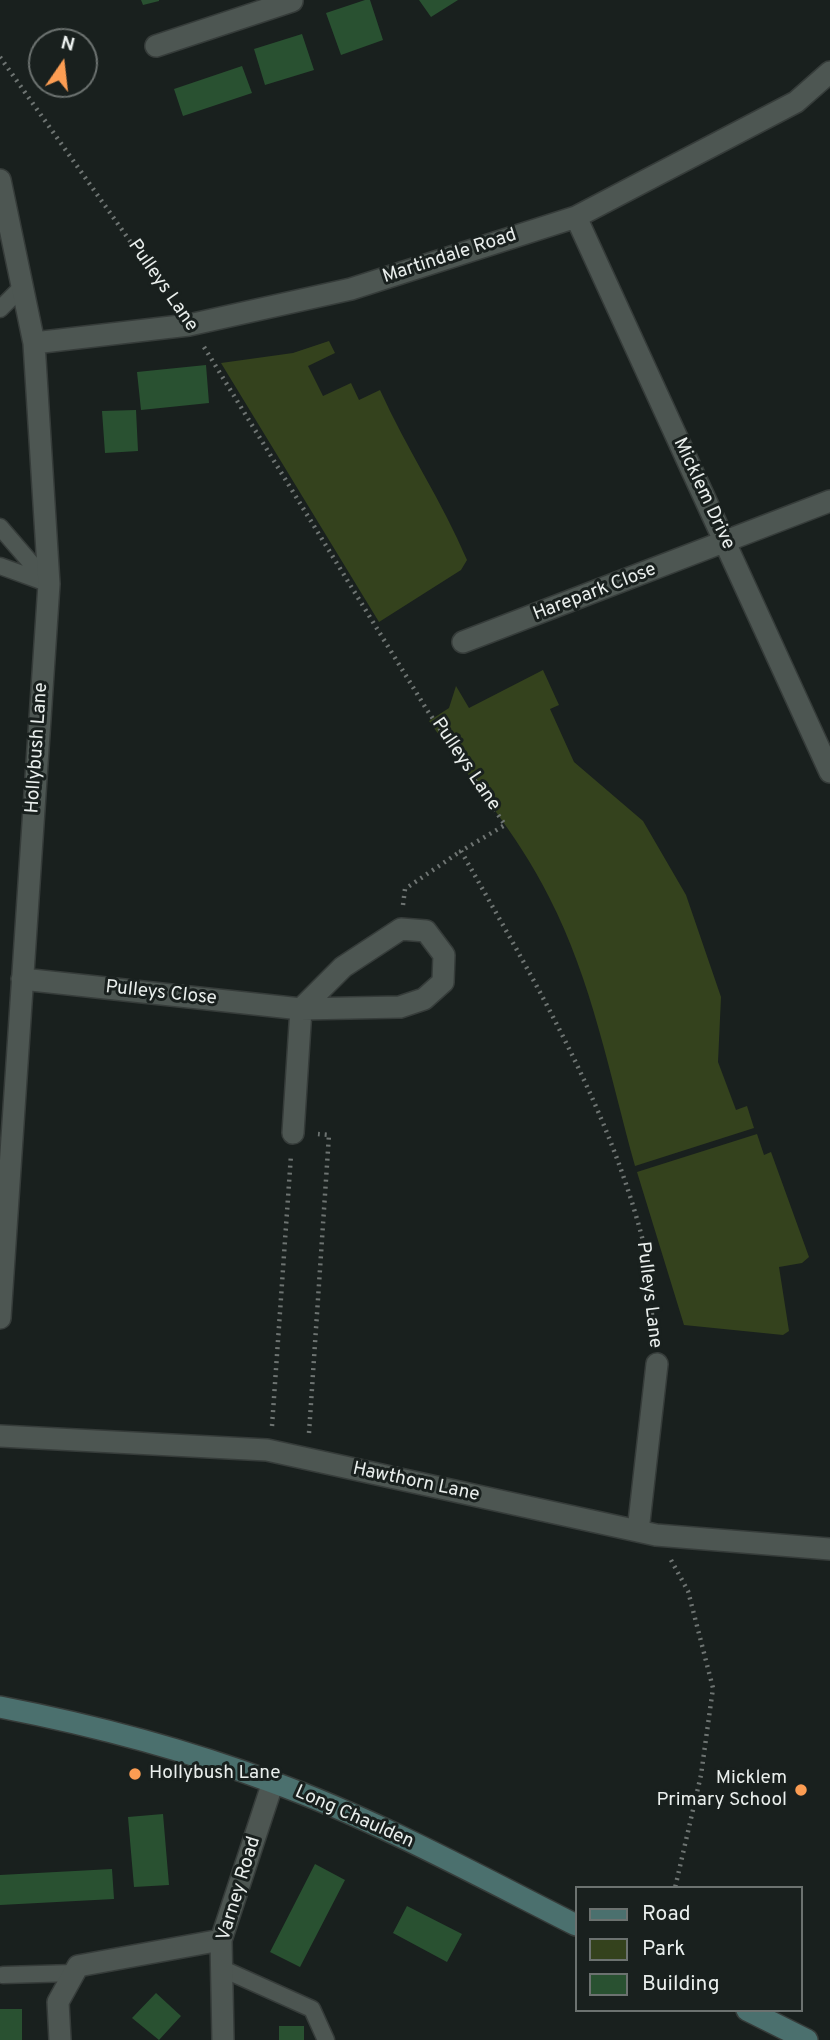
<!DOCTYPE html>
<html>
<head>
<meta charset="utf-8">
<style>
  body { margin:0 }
  #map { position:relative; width:830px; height:2040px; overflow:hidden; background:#19201e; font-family:Overpass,sans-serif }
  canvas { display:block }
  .legend { position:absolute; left:575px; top:1886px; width:228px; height:126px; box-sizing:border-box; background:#19201e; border:2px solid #6c7270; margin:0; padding:9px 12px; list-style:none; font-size:21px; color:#e9eeec }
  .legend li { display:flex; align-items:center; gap:14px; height:35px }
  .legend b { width:35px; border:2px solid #6c7270 }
  .north { position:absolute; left:28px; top:28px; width:70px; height:70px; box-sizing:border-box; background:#19201e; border:2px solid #6c7270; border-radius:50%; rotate:14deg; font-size:19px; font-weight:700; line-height:28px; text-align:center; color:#e9eeec }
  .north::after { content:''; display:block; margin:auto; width:24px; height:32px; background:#fc9d53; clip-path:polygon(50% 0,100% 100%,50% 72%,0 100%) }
</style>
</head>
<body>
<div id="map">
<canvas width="830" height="2040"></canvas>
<ul class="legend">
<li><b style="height:9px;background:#4b706e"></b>Road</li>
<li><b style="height:19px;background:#34421d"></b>Park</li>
<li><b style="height:19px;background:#295131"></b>Building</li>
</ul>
<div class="north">N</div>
</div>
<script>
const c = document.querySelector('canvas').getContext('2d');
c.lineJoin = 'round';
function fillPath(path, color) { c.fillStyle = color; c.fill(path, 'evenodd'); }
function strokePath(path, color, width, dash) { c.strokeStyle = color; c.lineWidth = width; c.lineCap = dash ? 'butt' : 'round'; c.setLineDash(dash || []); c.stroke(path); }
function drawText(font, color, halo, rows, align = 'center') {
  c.font = font + ' Overpass,sans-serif'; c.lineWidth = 6; c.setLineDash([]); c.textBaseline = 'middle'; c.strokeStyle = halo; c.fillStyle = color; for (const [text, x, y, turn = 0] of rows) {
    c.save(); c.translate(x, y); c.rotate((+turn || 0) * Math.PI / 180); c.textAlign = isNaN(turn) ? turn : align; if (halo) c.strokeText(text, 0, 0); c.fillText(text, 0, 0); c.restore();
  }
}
const green = new Path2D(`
  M 329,341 L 335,353 L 308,366 L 323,396 L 351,383 L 359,400 L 380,390 C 406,448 442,501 467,560 L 461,570 L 379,622 L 221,363 L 293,353 Z
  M 543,670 L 559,705 L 550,709 L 574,762 L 643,821 L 686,895 L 721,997 L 718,1062 L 736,1110 L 747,1106 L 754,1128 L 635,1166 C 610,1076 592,980 549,897 C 518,834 469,778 429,721 L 449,708 L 456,686 L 469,708 Z
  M 757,1134 L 764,1155 L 771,1152 L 809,1257 L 802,1263 L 779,1267 L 789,1331 L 783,1335 L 684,1325 L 637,1172 Z`);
const building = new Path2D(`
  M 141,0 L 159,0 L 159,1 L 143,5 Z
  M 365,0 L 370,0 L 383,40 L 341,55 L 326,13 Z
  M 419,0 L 458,0 L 431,17 Z
  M 302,34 L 314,70 L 265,85 L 254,49 Z
  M 242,66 L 252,93 L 183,116 L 174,89 Z
  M 206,365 L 209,403 L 141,410 L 137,372 Z
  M 136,410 L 138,451 L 105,453 L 102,411 Z
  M 163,1814 L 169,1885 L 134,1887 L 128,1817 Z
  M 315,1864 L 345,1880 L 300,1967 L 270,1952 Z
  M 112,1869 L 114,1899 L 0,1905 L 0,1875 Z
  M 407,1906 L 462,1934 L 447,1962 L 393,1933 Z
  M 156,1993 L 181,2016 L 159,2040 L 132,2018 Z
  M 0,2009 L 22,2009 L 22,2040 L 0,2040 Z
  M 279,2026 L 304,2026 L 304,2040 L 279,2040 Z`);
const path = new Path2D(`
  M 0,57 L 173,302
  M 204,347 L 427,710 L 505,825 L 461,851 C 531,975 607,1101 643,1241 C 651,1273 651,1309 654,1342
  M 403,905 L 405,889 L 461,851
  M 272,1426 L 291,1155
  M 309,1433 L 329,1135 L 318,1134
  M 671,1560 L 688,1591 L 713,1688 L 701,1775 L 675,1888`);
const lane = new Path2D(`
  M 0,309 L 23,286
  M 0,527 L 49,584
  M 0,566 L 47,583
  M 223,1969 L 312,2009 L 326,2040
  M 3,1975 L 75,1973`);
const street = new Path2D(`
  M 156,46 L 292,1
  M 0,180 L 34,343 L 49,584 L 0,1318
  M 576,217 L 830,772
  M 34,343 L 189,325 L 351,289 L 576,217 L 796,102 L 830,72
  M 463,642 L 830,501
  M 401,929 L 426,931 L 444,955 L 443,982 L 424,999 L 400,1007 L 301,1009 L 343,967 Z
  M 22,979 L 301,1009 L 293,1133
  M 0,1436 L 267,1450 L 656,1535 L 830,1549
  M 638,1531 L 657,1364
  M 60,2040 L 58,2002 L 78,1966 L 221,1940
  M 223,2040 L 221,1940 L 273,1782`);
const secondary = new Path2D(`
  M 0,1707 C 93,1725 184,1749 272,1782 C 377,1820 477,1875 576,1925
  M 747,2010 L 807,2040`);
const markers = [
  [135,1774,7,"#fc9d53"],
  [801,1790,7,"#fc9d53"]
];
const streetNames = [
  ["Martindale Road",450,257,-18],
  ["Pulleys Lane",162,286,55],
  ["Micklem Drive",703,494,65],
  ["Harepark Close",595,593,-21],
  ["Hollybush Lane",38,748,-86],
  ["Pulleys Lane",465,765,56],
  ["Pulleys Close",161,994,6],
  ["Pulleys Lane",648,1295,83],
  ["Hawthorn Lane",416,1483,12],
  ["Long Chaulden",354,1818,24],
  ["Varney Road",240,1889,-73]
];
const poiNames = [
  ["Hollybush Lane",149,1774],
  ["Micklem",787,1779,"right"],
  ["Primary School",787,1801,"right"]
];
fillPath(green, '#34421d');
fillPath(building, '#295131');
strokePath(lane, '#363c3a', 19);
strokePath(street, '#363c3a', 24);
strokePath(secondary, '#363c3a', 24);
strokePath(path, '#6e7472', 4.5, [2, 5]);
strokePath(lane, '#4d5652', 16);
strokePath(street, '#4d5652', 21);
strokePath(secondary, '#4b706e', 21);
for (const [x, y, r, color] of markers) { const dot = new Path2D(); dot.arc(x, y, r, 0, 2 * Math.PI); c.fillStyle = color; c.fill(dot); strokePath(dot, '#19201e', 2.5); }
drawText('19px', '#e9eeec', '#19201e', streetNames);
drawText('19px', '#e9eeec', '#19201e', poiNames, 'left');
</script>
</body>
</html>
